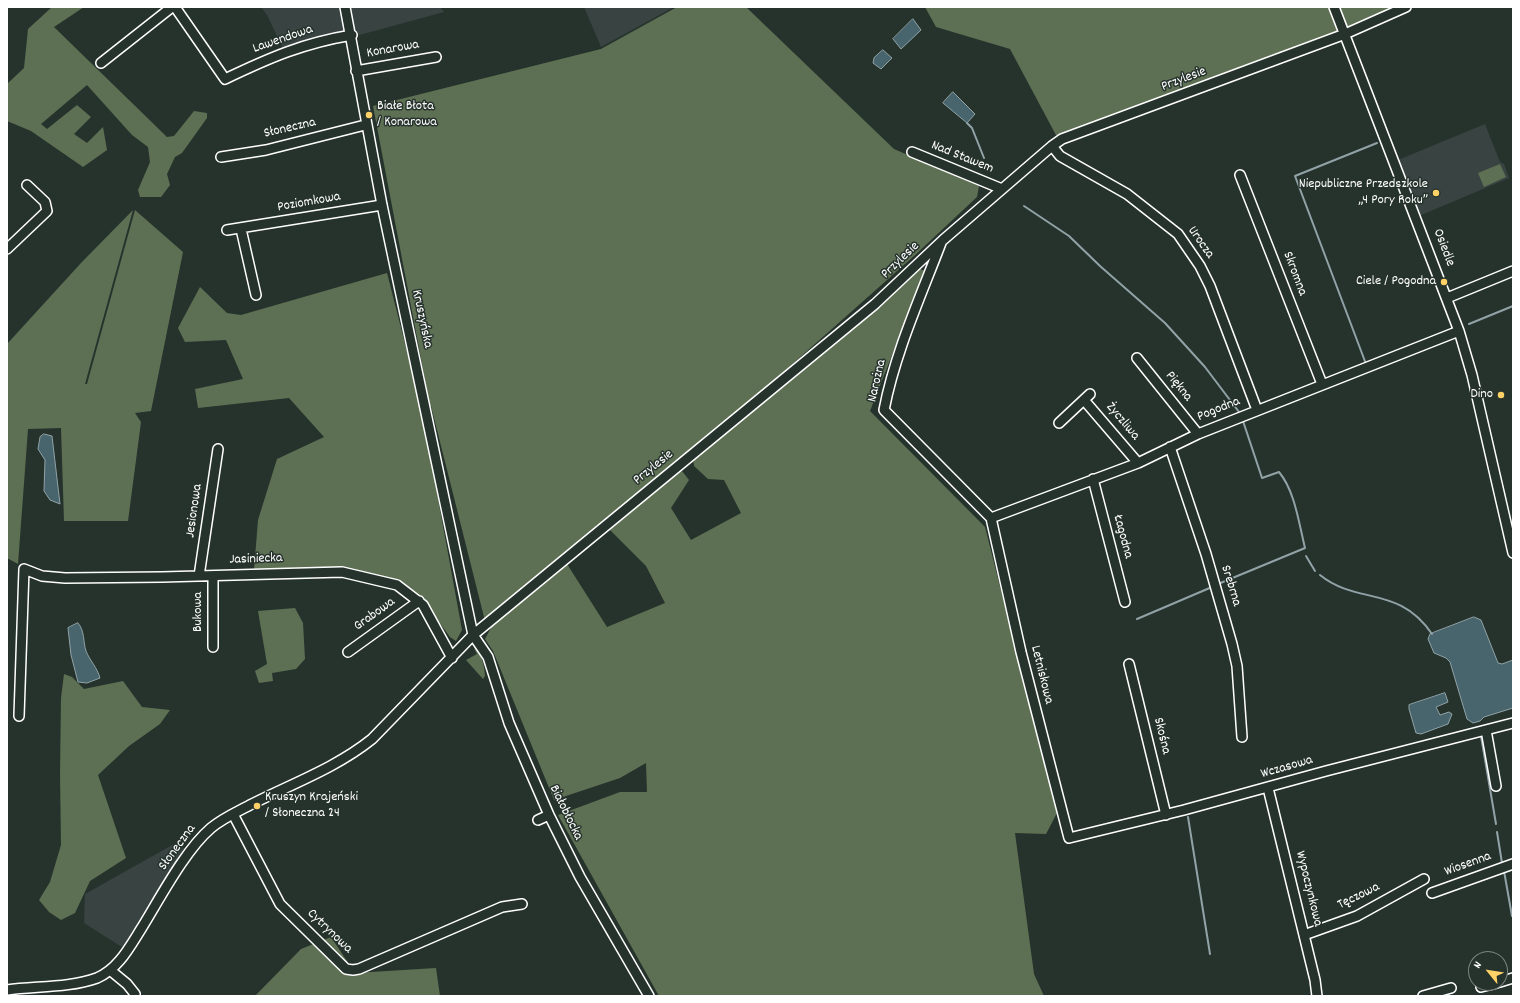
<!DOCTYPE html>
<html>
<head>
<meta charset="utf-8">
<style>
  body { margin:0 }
  #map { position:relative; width:1520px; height:1003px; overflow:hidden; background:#26332d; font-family:Dekko,sans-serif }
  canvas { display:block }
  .frame { position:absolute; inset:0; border:8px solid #fff; pointer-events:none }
  .north { position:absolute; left:1468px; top:951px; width:40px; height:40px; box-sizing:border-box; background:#26332d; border:1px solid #7d8581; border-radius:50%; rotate:300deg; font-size:11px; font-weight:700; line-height:16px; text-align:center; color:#fff }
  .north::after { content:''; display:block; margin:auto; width:14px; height:18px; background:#ffd166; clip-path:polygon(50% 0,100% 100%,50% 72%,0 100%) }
</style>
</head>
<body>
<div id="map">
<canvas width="1520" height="1003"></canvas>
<div class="frame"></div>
<div class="north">N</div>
</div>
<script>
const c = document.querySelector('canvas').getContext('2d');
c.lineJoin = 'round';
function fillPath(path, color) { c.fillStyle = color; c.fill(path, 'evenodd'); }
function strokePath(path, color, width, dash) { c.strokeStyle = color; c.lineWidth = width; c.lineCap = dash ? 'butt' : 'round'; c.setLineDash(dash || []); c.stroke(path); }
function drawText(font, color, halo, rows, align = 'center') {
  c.font = font + ' Dekko,sans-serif'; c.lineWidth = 3; c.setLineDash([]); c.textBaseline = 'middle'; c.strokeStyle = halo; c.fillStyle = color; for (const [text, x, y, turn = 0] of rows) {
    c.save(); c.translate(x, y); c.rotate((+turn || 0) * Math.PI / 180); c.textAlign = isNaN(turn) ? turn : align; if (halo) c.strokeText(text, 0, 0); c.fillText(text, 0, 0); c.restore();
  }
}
const built = new Path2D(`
  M 261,7 L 444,7 L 441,8 L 444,12 L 286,55 L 267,15 Z
  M 584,7 L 674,7 L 601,47 Z
  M 1485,124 L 1500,162 L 1504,164 L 1509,178 L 1419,216 L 1398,160 Z
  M 174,844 L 184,848 L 125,949 L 84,923 L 85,894 Z`);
const green = new Path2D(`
  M 52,7 L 84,7 L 54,27 L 167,137 L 174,136 L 194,111 L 207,113 L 207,118 L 182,153 L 175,157 L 167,174 L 170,185 L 161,197 L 140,197 L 138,190 L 150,162 L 148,147 L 132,135 L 87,85 L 41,124 L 47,129 L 77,105 L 91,117 L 74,134 L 87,143 L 103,127 L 107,150 L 83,167 L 31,131 L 7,121 L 7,84 L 24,68 L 28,29 Z
  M 677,7 L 746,7 L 894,149 L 979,186 L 977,197 L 914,256 L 717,431 L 720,435 L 920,269 L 925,271 L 870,411 L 985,527 L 1057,813 L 1046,834 L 1015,833 L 1034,974 L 1044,996 L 659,996 L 558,815 L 620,792 L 647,792 L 646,763 L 620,778 L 554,800 L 493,651 L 485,639 L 493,624 L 567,564 L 607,627 L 665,603 L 646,566 L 610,530 L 670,478 L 682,471 L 689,480 L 671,508 L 691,540 L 741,513 L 724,480 L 708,479 L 694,466 L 693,458 L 485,621 L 431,406 L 422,411 L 462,630 L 456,641 L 450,637 L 425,603 L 407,586 L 341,569 L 254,570 L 258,520 L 277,459 L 324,437 L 289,398 L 198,408 L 195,389 L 243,379 L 226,340 L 185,342 L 178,328 L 200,287 L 227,313 L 241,315 L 387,273 L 422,410 L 430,406 L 373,106 L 601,49 Z
  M 925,7 L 1394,7 L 1338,32 L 1057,137 L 1010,49 L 936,27 Z
  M 1500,164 L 1506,177 L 1484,187 L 1478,173 Z
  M 133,210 L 85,384 L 87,384 L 135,210 L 183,252 L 151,411 L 135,413 L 141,422 L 128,521 L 64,521 L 61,428 L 28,429 L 18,564 L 7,558 L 7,344 L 81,263 Z
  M 295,608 L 303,623 L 305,659 L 296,669 L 272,673 L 273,681 L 259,683 L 255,671 L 267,664 L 258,611 Z
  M 474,648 C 483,655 484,666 485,676 L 483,679 L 466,660 L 477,654 Z
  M 64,674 L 72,677 L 84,689 L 123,681 L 142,707 L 170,710 L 160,724 L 129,746 L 98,775 L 126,858 L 90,881 L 75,913 L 61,920 L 49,912 L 39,900 L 50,882 L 61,845 L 60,774 L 61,698 Z
  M 331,937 L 355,973 L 436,968 L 440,996 L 255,996 L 301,949 Z`);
const water = new Path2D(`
  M 913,19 L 921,30 L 901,49 L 893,39 Z
  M 883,50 L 892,58 L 881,69 L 873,63 L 874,58 Z
  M 953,92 L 975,114 L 967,123 L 943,103 Z
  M 44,434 L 52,436 L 60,504 L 50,500 L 44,491 L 45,460 L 38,449 L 40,437 Z
  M 1474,617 L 1481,620 L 1498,663 L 1502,664 L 1513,660 L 1513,708 L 1484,717 L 1480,721 L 1473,723 L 1467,719 L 1450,662 L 1446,658 L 1434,653 L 1428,639 L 1430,634 Z
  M 78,623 C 85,631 83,642 86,651 C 90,661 97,667 100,678 L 87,683 L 78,682 L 71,655 L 68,628 Z
  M 1445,693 L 1448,702 L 1436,707 L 1440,715 L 1449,712 L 1452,714 L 1448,724 L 1421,734 L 1416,733 L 1409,709 L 1409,705 Z`);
const stream = new Path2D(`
  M 967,123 L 972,128 L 984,158
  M 1024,206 L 1069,236 L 1100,266 L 1165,323 L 1205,367 L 1239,412
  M 1469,324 L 1513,306
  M 1366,364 L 1295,176 L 1377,143
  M 1306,556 L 1315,571
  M 1320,575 C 1357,605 1399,585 1432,634
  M 1218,584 L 1305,548 C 1299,524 1295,491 1279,472 L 1262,478 L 1243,421
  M 1137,619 L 1212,587
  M 1481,736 L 1496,824
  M 1188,817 L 1210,954
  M 1497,832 L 1502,863
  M 1504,871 L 1512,916`);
const minor = new Path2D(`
  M 175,7 L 225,79 C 269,58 303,43 352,35
  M 345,7 L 382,205 L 473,635 L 488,657 L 509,723 L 549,815 L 580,877 L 649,996
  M 1334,7 L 1459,331 L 1472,375 L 1513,553
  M 101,63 L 172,7
  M 356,71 L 436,57
  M 1052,146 L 1060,156 L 1127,194 L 1178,234 L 1200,266 L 1210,286 L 1257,410
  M 912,152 L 1002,189
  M 221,157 L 266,150 L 365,125
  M 1240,175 L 1322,384
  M 241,229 L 256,295
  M 227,230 L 382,205
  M 941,243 C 920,298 895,353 884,410 L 991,518
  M 7,249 L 47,211 L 45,202 L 27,185
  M 1447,298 L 1513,271
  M 1137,358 L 1198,434
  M 1084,400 L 1138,463
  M 1059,423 L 1090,394
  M 1170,447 L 1206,554 L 1232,644 L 1237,666 L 1242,737
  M 1093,479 L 1125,602
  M 991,518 L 1021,652 L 1069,838 L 1184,810 L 1326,771 L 1513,723
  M 991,518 L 1138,463 L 1198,434 L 1459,331
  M 199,576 L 218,449
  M 213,576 L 213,647
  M 348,652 L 419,601
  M 1129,664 L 1166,815
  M 19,716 L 24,569 L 42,576 L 65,578 L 162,577 L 342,572 L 397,585 L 423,605 L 452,658
  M 1486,730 L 1496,786
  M 1268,788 L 1315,980 L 1317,996
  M 233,814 L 280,904 L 346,969 L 353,970 L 359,969 L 502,907 L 522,904
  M 538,820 L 549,815
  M 1432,893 L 1513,864
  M 1304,935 L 1357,916 L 1424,879
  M 110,970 L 127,984 L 135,994 L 134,996
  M 1500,982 L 1513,978
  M 1481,987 L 1497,983
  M 7,990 C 36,986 69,988 97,978 C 118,969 129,948 141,929 C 159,900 185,850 211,828 C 223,818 237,812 250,805 C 291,784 336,768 372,739 L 473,635 L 875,304 L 943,240 L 1052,146 L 1062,139 L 1345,34 L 1406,7
  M 1423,996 L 1451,988`);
const markers = [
  [369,115,4,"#ffd166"],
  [1436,193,4,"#ffd166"],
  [1444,282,4,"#ffd166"],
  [1501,395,4,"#ffd166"],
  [257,806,4,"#ffd166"]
];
const streetNames = [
  ["Lawendowa",283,40,-19],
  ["Konarowa",393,50,-10],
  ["Przylesie",1184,80,-21],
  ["Słoneczna",290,129,-13],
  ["Nad Stawem",962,158,22],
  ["Poziomkowa",309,203,-10],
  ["Urocza",1200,243,55],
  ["Osiedle",1443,248,69],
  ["Przylesie",901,261,-44],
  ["Skromna",1294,274,69],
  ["Kruszyńska",421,319,78],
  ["Narożna",878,381,-77],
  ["Piękna",1178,387,51],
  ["Pogodna",1219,410,-22],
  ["Życzliwa",1122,422,50],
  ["Przylesie",654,468,-39],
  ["Jesionowa",195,511,-82],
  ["Łagodna",1122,537,75],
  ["Jasiniecka",256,560,-2],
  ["Srebrna",1230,586,73],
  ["Bukowa",199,612,-90],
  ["Grabowa",375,615,-36],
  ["Letniskowa",1041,675,76],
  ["Skośna",1161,736,76],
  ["Wczasowa",1287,768,-16],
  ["Białobłocka",565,813,64],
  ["Słoneczna",178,848,-54],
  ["Wiosenna",1468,865,-20],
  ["Wypoczynkowa",1308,889,76],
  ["Tęczowa",1359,897,-26],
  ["Cytrynowa",329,932,44]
];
const poiNames = [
  ["Białe Błota",377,107,"left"],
  ["/ Konarowa",377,123,"left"],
  ["Niepubliczne Przedszkole",1428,185],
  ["„4 Pory Roku”",1428,201],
  ["Ciele / Pogodna",1436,282],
  ["Dino",1493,395],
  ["Kruszyn Krajeński",265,798,"left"],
  ["/ Słoneczna 24",265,814,"left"]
];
fillPath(built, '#384342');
fillPath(green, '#5e7053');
fillPath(water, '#48656d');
strokePath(water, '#91a3a7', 1);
strokePath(stream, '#91a3a7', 2);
strokePath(minor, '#fff', 12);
strokePath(minor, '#26332d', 9);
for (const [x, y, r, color] of markers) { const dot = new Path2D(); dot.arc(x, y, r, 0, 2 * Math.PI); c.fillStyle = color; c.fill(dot); strokePath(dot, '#26332d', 1.5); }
drawText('14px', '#fff', '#26332d', streetNames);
drawText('14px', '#fff', '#26332d', poiNames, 'right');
</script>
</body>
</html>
